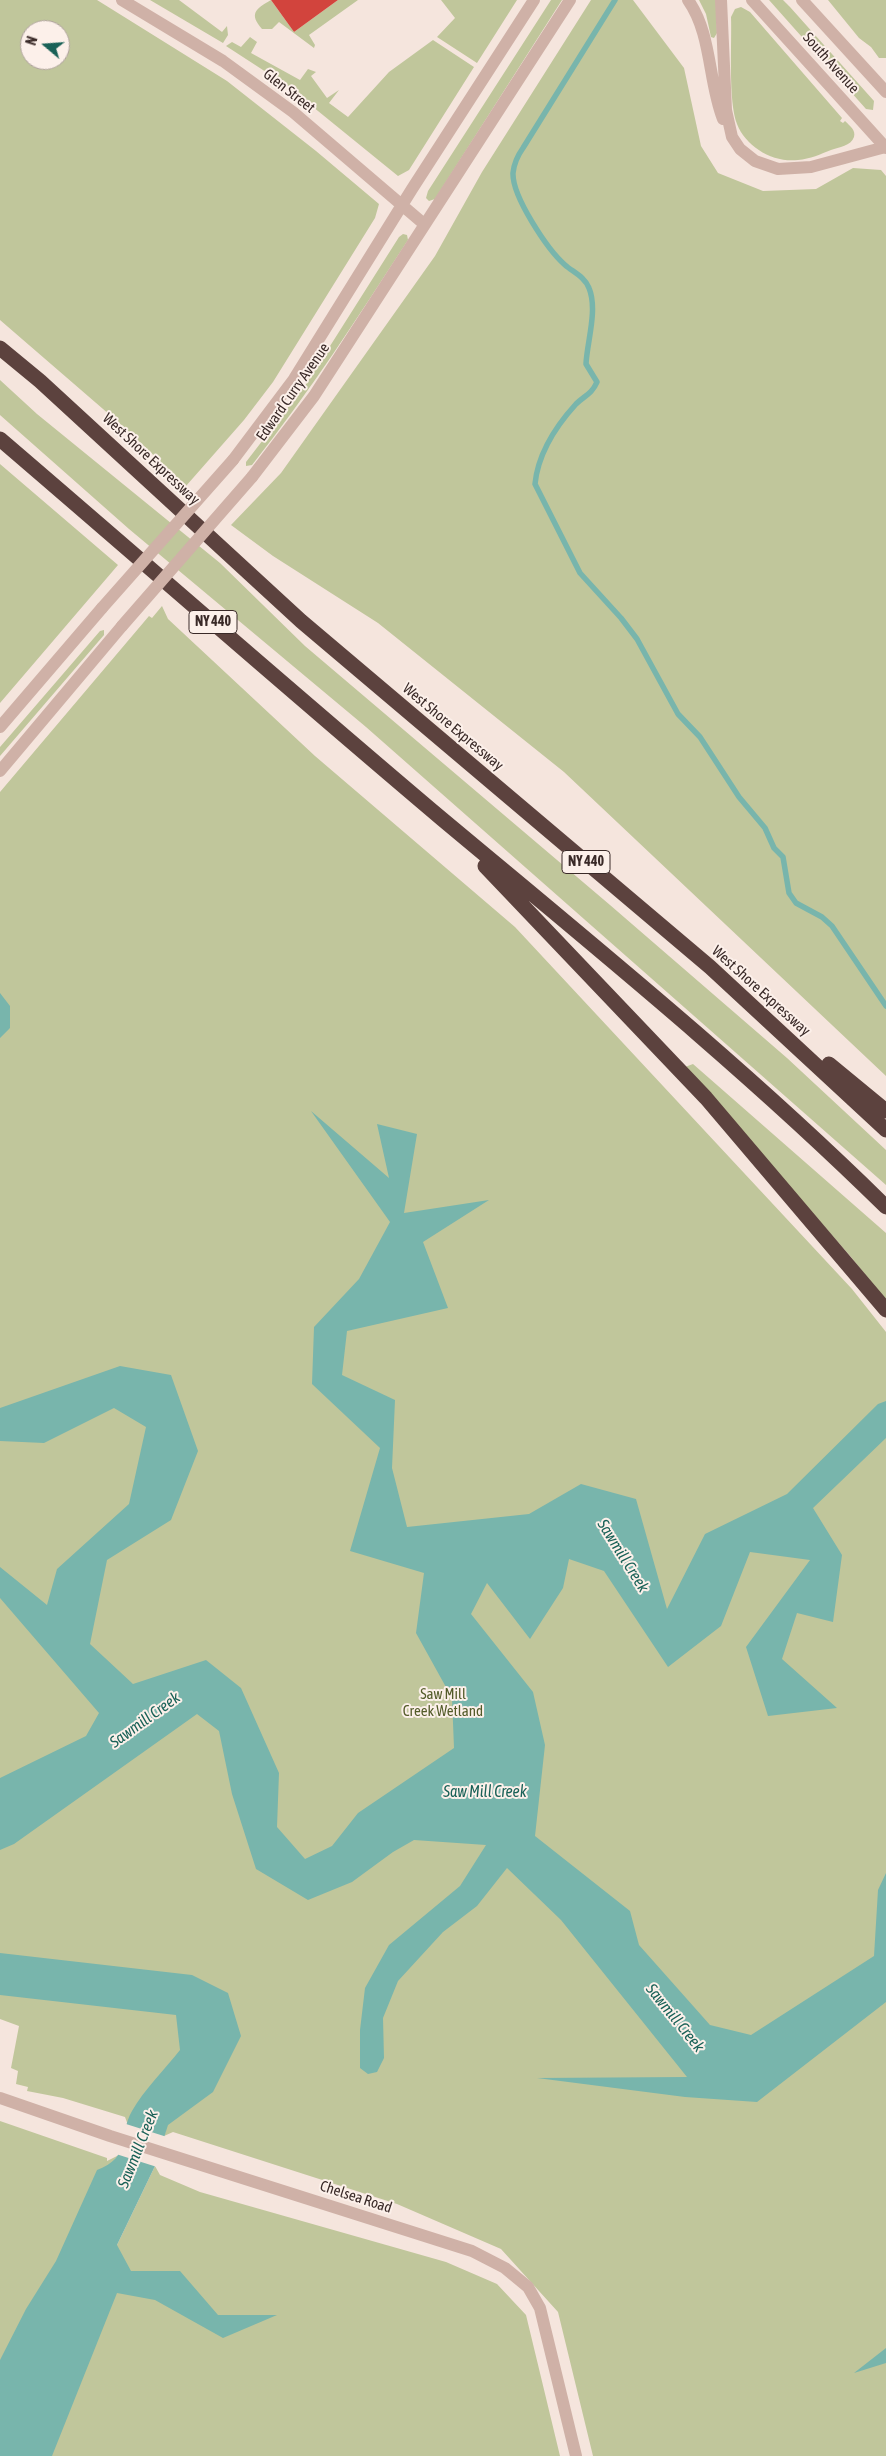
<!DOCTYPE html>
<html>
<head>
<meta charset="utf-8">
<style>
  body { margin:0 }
  #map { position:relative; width:886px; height:2456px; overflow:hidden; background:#f5e5dd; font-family:"Asap Condensed",sans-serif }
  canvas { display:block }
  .north { position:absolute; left:20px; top:20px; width:50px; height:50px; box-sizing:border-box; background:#fcf0ea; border:1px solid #aea19c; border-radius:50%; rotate:288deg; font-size:14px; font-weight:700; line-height:20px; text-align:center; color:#3a2a28 }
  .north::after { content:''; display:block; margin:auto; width:18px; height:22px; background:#196157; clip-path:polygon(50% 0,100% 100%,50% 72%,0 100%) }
</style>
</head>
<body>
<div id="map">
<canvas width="886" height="2456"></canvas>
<div class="north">N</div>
</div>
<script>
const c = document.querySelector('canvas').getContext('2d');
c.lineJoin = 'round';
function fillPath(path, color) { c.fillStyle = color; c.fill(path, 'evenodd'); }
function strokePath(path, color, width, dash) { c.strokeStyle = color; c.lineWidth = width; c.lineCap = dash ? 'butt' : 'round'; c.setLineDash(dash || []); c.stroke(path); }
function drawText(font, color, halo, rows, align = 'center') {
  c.font = font + ' "Asap Condensed",sans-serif'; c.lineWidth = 4; c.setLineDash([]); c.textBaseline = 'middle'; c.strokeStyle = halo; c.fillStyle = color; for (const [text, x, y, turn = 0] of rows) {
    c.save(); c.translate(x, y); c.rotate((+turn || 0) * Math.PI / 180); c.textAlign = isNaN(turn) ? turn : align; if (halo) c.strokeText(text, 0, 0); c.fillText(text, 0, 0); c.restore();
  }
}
const green = new Path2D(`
  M 0,0 L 97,0 L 227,81 L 316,151 L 379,204 L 375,218 L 273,382 L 244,420 L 186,486 L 125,428 L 0,320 ZM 30,30 L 60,30 L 60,60 L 30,60 Z
  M 150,0 L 179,0 L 222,32 L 227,26 L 228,35 L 223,43 Z
  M 271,0 L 294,32 L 338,0 L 358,0 L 309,35 L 315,45 L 314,48 L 279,22 L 272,29 L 262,29 C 249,14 255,9 271,0 Z
  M 441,0 L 517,0 L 477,63 L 437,37 L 455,18 Z
  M 551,0 L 562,0 L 435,199 L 429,201 L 426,198 L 428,191 Z
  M 591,0 L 633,0 L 684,68 L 701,146 L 718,173 L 763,191 L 816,189 L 853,168 L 881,170 L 886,176 L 886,1076 L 564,772 L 378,623 L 273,556 L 231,525 L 281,473 L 435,256 L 482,172 Z
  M 699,0 L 716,0 L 717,33 L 714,38 L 711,37 L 706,14 Z
  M 769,0 L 783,0 L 790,7 L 874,101 L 873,110 L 866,109 Z
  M 828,0 L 886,0 L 886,58 L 879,58 L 871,47 L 859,38 Z
  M 741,7 L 750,12 L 842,118 L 840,121 L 843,123 L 845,121 C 850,126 856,130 854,137 C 851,146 839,147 831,150 C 821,154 810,159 798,160 C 773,163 746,147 737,124 C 728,101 732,43 731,17 L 735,9 Z
  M 250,37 L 257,42 L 251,53 L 300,80 L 308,69 L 316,72 L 311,76 L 327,98 L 339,90 L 329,103 L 348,117 L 389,72 L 433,40 L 474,67 L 409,170 L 398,176 L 286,85 L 226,46 L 232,42 L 241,47 Z
  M 403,234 L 407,235 L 408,240 C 358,317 309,393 252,465 L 246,466 L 246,462 L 306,384 L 399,237 Z
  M 0,380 L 37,414 L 220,563 L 305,646 L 610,905 L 787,1058 L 886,1150 L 886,1185 L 366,727 L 129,529 L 0,415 Z
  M 0,464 L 118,565 L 0,703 Z
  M 162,606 L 168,619 L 315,756 L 515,927 L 852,1289 L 886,1332 L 886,2456 L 593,2456 L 558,2312 L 501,2249 L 397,2204 L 173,2132 L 164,2136 L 166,2130 L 130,2118 L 128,2125 L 125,2117 L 63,2098 L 27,2091 L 28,2087 L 16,2084 L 18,2071 L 11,2068 L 19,2026 L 0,2019 L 0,792 L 149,616 L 152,618 Z
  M 104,630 L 104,635 L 0,756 L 0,747 L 100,631 Z
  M 693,1064 L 886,1233 L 886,1301 L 851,1257 L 685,1067 Z
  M 0,2121 L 107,2158 L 107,2161 L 119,2155 L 110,2165 L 0,2456 Z
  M 155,2166 L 160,2175 L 200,2192 L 446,2262 L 497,2284 L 526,2315 L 560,2456 L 44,2456 L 117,2245 Z`);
const water = new Path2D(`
  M 0,993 L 10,1006 L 10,1028 L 0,1038 Z
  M 311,1111 L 389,1178 L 377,1124 L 417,1134 L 404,1213 L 489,1200 L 423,1242 L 448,1308 L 347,1331 L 342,1375 L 395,1400 L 392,1468 L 407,1527 L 529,1514 L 581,1484 L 636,1499 L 667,1609 L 705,1534 L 787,1494 L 878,1404 L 886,1401 L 886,1438 L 813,1508 L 842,1555 L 833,1622 L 797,1613 L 782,1659 L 837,1708 L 768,1716 L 746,1647 L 810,1560 L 750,1552 L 721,1626 L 668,1667 L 604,1571 L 569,1559 L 563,1588 L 530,1639 L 487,1583 L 471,1614 L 533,1692 L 545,1745 L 535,1836 L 630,1911 L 639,1945 L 710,2025 L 751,2035 L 874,1956 L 878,1890 L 886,1873 L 886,2002 L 757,2102 L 685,2097 L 537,2078 L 687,2077 L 561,1920 L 507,1868 L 477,1906 L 443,1932 L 398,1981 L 383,2018 L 384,2058 L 377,2072 L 368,2074 L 360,2068 L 360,2030 L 365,1988 L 389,1945 L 460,1886 L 486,1845 L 414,1840 L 393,1852 L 352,1882 L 308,1900 L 256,1869 L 232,1794 L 219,1731 L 197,1714 L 14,1844 L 0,1850 L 0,1778 L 86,1736 L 99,1713 L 0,1598 L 0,1567 L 47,1605 L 57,1569 L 129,1504 L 146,1427 L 114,1408 L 44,1443 L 0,1441 L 0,1408 L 120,1366 L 171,1375 L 198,1451 L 171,1520 L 107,1560 L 90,1644 L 133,1684 L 206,1660 L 241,1688 L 279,1773 L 277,1827 L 305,1859 L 332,1846 L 358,1813 L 454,1748 L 452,1698 L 416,1633 L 424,1573 L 350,1551 L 380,1448 L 312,1384 L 314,1327 L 359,1279 L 390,1222 Z
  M 0,1953 L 192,1975 L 228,1993 L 241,2036 L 213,2092 L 168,2125 L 155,2166 L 117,2245 L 131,2271 L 180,2271 L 218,2315 L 277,2315 L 223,2338 L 155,2300 L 117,2293 L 52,2456 L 0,2456 L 0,2360 L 26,2309 L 56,2261 L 97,2170 C 132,2157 118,2135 132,2111 C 143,2091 166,2068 180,2050 L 176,2015 L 0,1995 Z
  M 886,2348 L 886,2363 L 854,2373 Z`);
const pier = new Path2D(`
  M 126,2124 L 167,2137 L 157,2167 L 116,2154 Z`);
const stream = new Path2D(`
  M 615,0 L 523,148 C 518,155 514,163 513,173 C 512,196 547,249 565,265 C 573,272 585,277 589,288 C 598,310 587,342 586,364 L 597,382 C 592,394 584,396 576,404 C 556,426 538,454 535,484 L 580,573 L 621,618 L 637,639 L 678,714 L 700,737 L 739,797 L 765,828 L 774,848 L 783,857 L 789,893 L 796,903 L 822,917 L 832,926 L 886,1006`);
const building = new Path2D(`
  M 271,0 L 338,0 L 294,32 Z`);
const tertiary = new Path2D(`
  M 122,0 L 223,61 L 293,112 L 424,224
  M 688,0 C 712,34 708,81 723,119
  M 721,0 L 726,110 L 732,137 L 740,149 L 755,161 L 778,169 L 811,167 L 885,147
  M 752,0 L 886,148
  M 802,0 L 886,92
  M 233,460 L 294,379 L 412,189 L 534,0
  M 252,477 L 314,396 L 570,0
  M 0,727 L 102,608
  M 0,771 L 122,626
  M 0,2098 L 110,2136 L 472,2251 L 505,2268 L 528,2287 L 540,2308 L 576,2456`);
const motorway = new Path2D(`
  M 0,348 L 40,381 L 301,621 L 710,967 L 886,1130
  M 0,439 C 147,565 294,694 442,819 C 593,945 746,1069 886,1207
  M 485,866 L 706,1098 L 886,1310
  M 829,1064 L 886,1111`);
const tertiaryBridge = new Path2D(`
  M 102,608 L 233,460
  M 122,626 L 252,477`);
const shields = [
  [213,622,48],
  [586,862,48]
];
const shieldNames = [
  ["NY 440",213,622],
  ["NY 440",586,862]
];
const streetNames = [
  ["South Avenue",831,63,48],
  ["Glen Street",289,91,38],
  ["Edward Curry Avenue",293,392,-55],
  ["West Shore Expressway",151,459,43],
  ["West Shore Expressway",453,727,40],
  ["West Shore Expressway",761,991,42],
  ["Chelsea Road",356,2197,18]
];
const parkNames = [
  ["Saw Mill",443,1694],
  ["Creek Wetland",443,1711]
];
const waterNames = [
  ["Sawmill Creek",623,1556,58],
  ["Sawmill Creek",145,1720,-36],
  ["Saw Mill Creek",485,1792],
  ["Sawmill Creek",675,2018,51],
  ["Sawmill Creek",138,2149,-68]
];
fillPath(green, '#c0c69b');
fillPath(water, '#78b5ac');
fillPath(pier, '#f5e5dd');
strokePath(stream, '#78b5ac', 5.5);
fillPath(building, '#d2443d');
strokePath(tertiary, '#cfb1a7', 12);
strokePath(motorway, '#5c423e', 15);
strokePath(tertiaryBridge, '#cfb1a7', 12);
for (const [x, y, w] of shields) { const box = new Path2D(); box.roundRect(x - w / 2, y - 11.5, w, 23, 4); c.fillStyle = '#fcf0ea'; c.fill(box); strokePath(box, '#3a2a28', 1); }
drawText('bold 14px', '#3a2a28', null, shieldNames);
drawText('15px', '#3a2a28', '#fcf0ea', streetNames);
drawText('15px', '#535b29', '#fcf0ea', parkNames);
drawText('italic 16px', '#196157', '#fcf0ea', waterNames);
</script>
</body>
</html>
